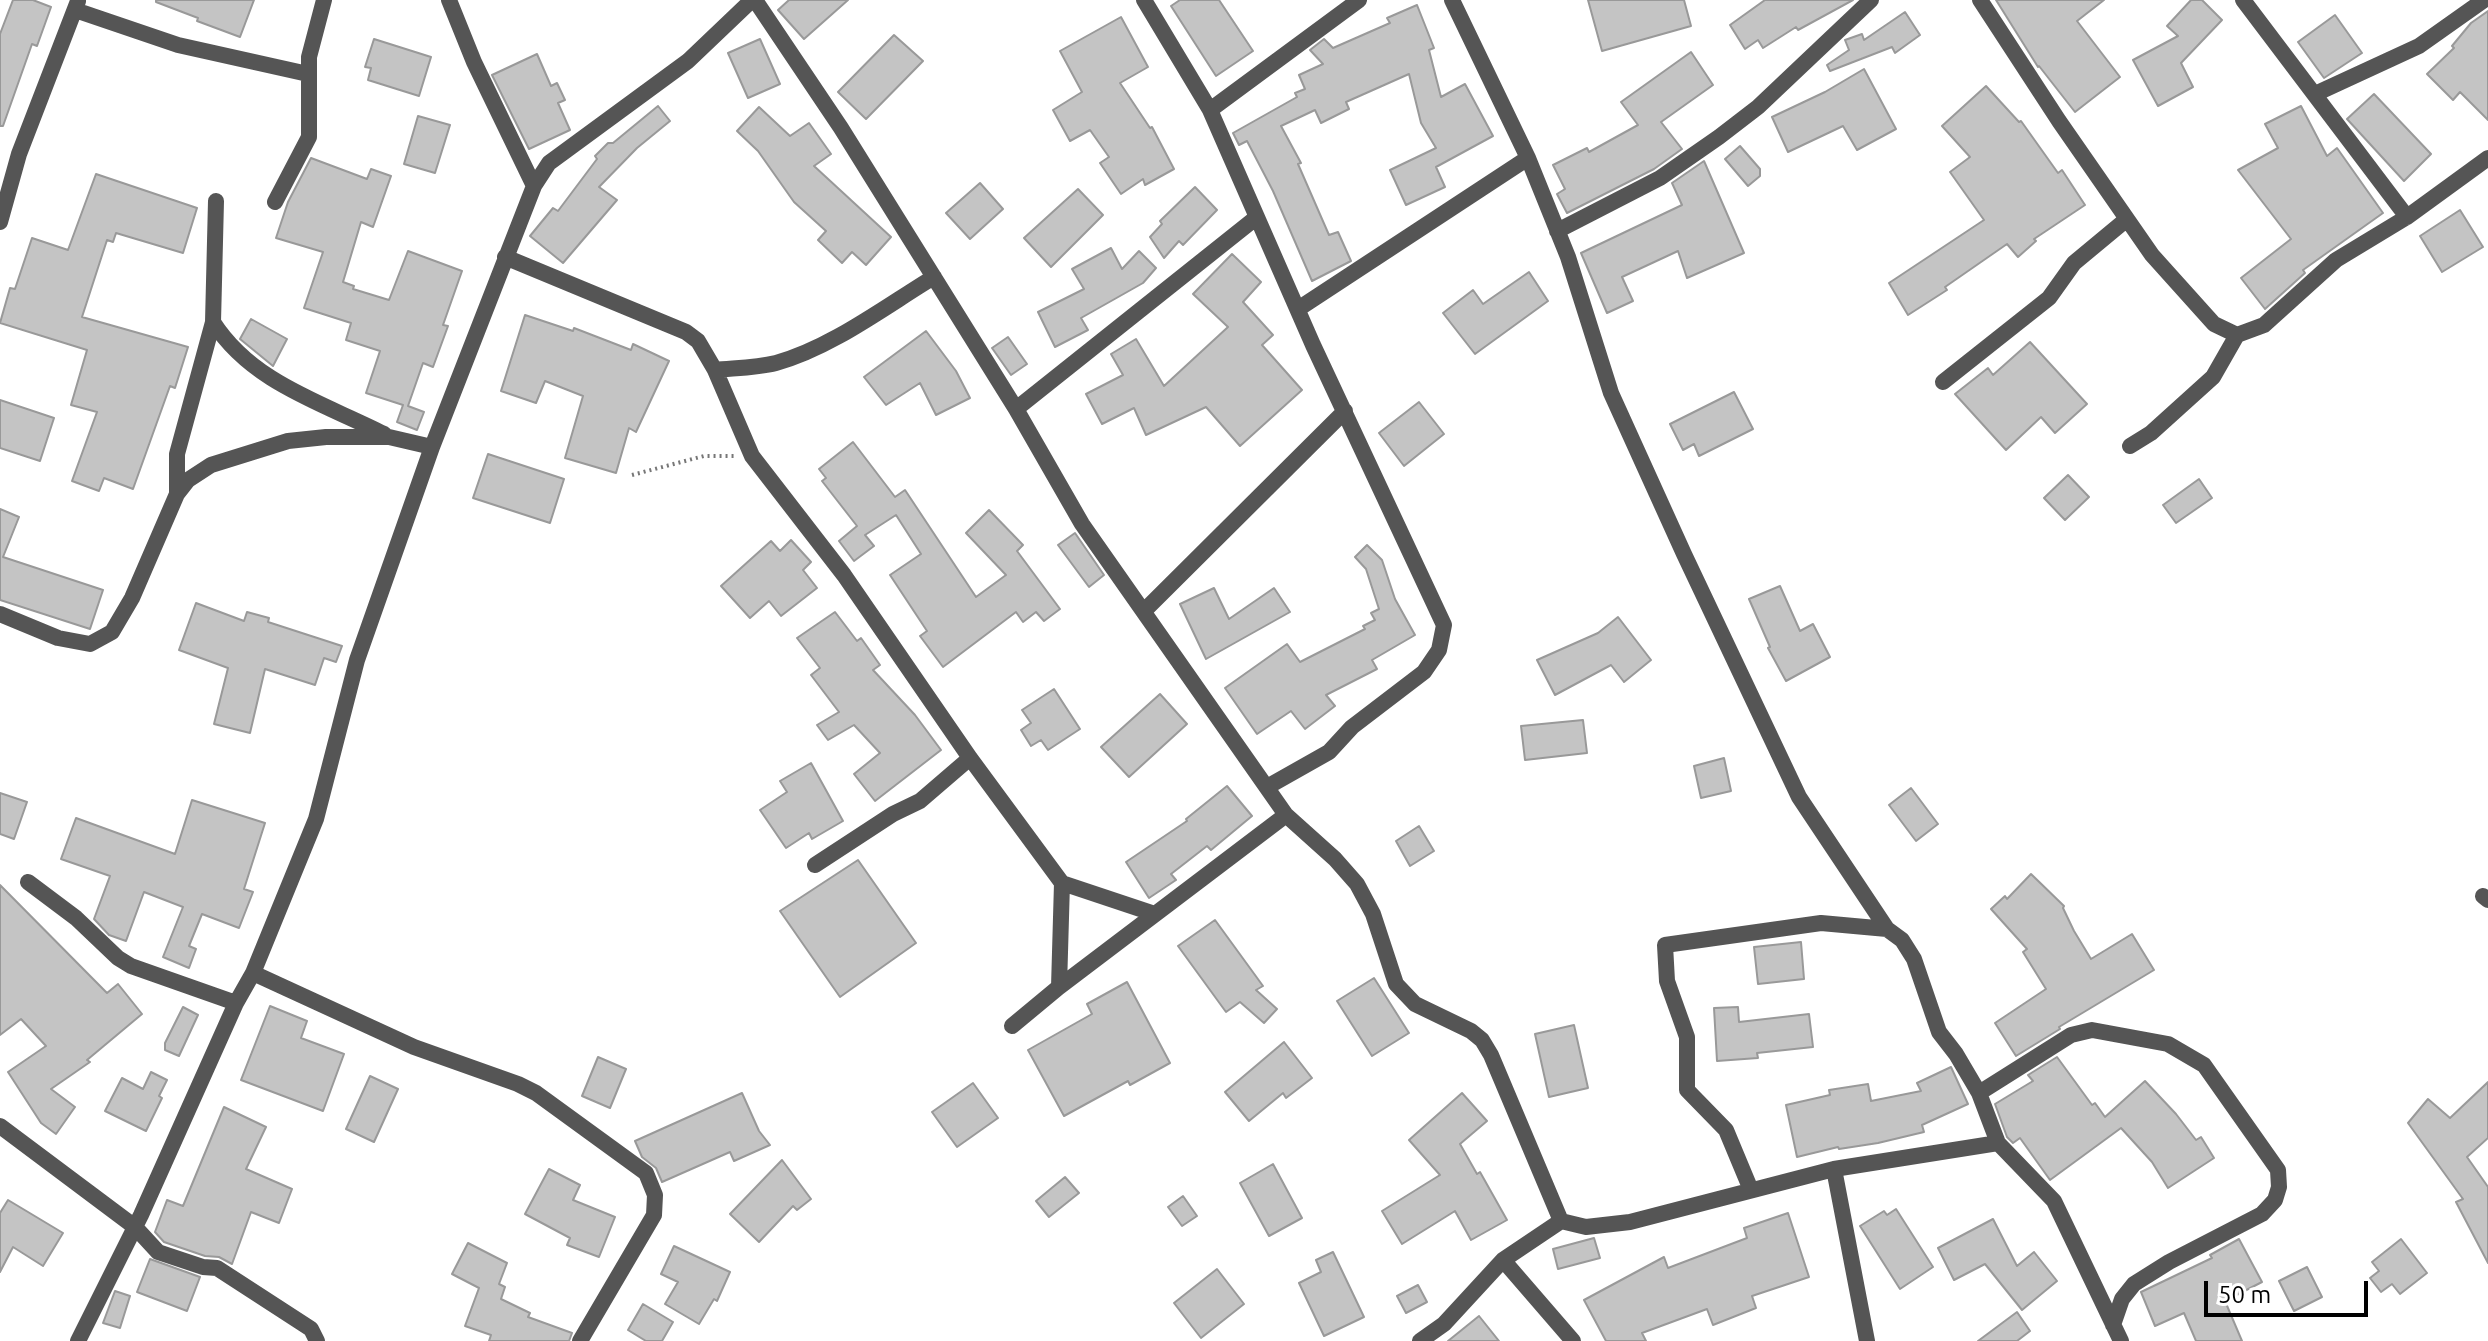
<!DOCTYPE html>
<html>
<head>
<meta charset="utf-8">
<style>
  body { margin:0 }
  #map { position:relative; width:2488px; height:1341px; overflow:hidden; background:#fff; font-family:Ubuntu,sans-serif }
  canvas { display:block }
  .scale { position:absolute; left:2204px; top:1281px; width:164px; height:36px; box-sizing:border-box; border:4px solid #000; border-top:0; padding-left:10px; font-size:24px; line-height:28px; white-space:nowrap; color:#000; -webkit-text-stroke:6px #fff; paint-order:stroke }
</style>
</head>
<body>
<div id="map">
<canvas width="2488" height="1341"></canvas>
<div class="scale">50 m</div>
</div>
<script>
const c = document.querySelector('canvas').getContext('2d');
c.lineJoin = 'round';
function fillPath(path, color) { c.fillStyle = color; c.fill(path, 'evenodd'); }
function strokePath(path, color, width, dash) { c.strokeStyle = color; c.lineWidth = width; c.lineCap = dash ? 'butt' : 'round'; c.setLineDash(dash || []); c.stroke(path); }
const building = new Path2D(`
  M 13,0 L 33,0 L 51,7 L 37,46 L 32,44 L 3,126 L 0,126 L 0,34 Z
  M 156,0 L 254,0 L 240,37 L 197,21 L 198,18 L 156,2 Z
  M 789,0 L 848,0 L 804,39 L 778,10 Z
  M 1180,0 L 1219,0 L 1253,51 L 1216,76 L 1171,6 Z
  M 1588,0 L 1684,0 L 1691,26 L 1602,51 Z
  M 1765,0 L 1853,0 L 1798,30 L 1796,27 L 1763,48 L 1758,40 L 1745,49 L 1730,25 Z
  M 1996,0 L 2104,0 L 2077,21 L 2120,77 L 2075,112 L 2039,66 L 2038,67 Z
  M 2191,0 L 2202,0 L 2222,20 L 2181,63 L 2193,87 L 2158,106 L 2133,60 L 2178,36 L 2167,26 Z
  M 1417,5 L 1434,48 L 1429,50 L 1441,97 L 1465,84 L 1493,136 L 1436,167 L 1445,187 L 1406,205 L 1390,170 L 1436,148 L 1421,123 L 1409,74 L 1346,102 L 1349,109 L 1321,123 L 1315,110 L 1281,126 L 1301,163 L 1298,164 L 1329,235 L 1338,232 L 1351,261 L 1312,281 L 1273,191 L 1247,141 L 1239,145 L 1233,133 L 1297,97 L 1295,93 L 1305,89 L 1299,75 L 1323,64 L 1310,50 L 1324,39 L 1333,48 L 1390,23 L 1387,18 Z
  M 2488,11 L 2488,120 L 2460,92 L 2453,100 L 2427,74 L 2454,48 L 2452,46 L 2471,23 Z
  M 1905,12 L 1920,35 L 1895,53 L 1892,47 L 1830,71 L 1827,65 L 1849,50 L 1845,40 L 1862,34 L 1864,40 Z
  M 2335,15 L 2362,53 L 2324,78 L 2298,42 Z
  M 1121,17 L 1148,67 L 1120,83 L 1150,128 L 1152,127 L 1174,169 L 1145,185 L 1143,179 L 1121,194 L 1100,163 L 1109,157 L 1090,130 L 1070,141 L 1053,110 L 1082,92 L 1060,51 Z
  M 894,35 L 923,61 L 866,119 L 838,92 Z
  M 374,39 L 431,57 L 419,96 L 368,80 L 371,68 L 365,67 Z
  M 760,39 L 780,84 L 748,98 L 728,53 Z
  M 1691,52 L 1713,85 L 1661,122 L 1682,149 L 1654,169 L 1567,213 L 1557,194 L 1565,189 L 1553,165 L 1587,148 L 1589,152 L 1638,125 L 1621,102 Z
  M 537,54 L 551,86 L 557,83 L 565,100 L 558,103 L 570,130 L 529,149 L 492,75 Z
  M 1864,69 L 1896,129 L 1857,150 L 1843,126 L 1788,152 L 1772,117 L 1825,92 Z
  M 1986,86 L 2019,122 L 2021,121 L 2058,173 L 2062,170 L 2085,205 L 2034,239 L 2036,241 L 2018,257 L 2007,244 L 1945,287 L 1947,290 L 1908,315 L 1889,283 L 1984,220 L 1950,172 L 1970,157 L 1942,126 Z
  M 2374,94 L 2431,154 L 2404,181 L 2347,119 Z
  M 658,106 L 670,121 L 637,148 L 599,187 L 617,200 L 563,263 L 530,236 L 553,208 L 558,211 L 597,159 L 595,156 L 608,143 L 613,143 Z
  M 2301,106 L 2327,156 L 2337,148 L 2383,213 L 2303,270 L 2305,273 L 2265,309 L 2241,278 L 2291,239 L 2238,170 L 2278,148 L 2265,124 Z
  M 759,107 L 790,136 L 809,123 L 831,154 L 814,166 L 891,237 L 866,265 L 852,252 L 842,263 L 818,240 L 826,231 L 794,202 L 758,151 L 737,131 Z
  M 418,116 L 450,125 L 435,173 L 404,164 Z
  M 1740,146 L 1760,169 L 1760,176 L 1748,186 L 1725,159 Z
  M 311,158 L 367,179 L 371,169 L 391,176 L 373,227 L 361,222 L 343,282 L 354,286 L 353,289 L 389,300 L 408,251 L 462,271 L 443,325 L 448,326 L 433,367 L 423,363 L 408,406 L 424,412 L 417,430 L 397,422 L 403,405 L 366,393 L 380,351 L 346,340 L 351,323 L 304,308 L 323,252 L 276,238 L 288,202 Z
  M 1704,161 L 1744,253 L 1687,278 L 1678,251 L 1622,277 L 1633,301 L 1607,313 L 1581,253 L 1682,205 L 1672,183 Z
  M 96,174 L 197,208 L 183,253 L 116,233 L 113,242 L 107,240 L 82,317 L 188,347 L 175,388 L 170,386 L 133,489 L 104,478 L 99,491 L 72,481 L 97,412 L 71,405 L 87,350 L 0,323 L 10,288 L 15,289 L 32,238 L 68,250 Z
  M 980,183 L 1003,209 L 970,239 L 946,213 Z
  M 1195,187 L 1217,210 L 1183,245 L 1179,241 L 1164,258 L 1150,237 L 1162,224 L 1160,221 Z
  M 1078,189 L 1103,215 L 1051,267 L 1024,238 Z
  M 2460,210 L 2483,247 L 2442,272 L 2420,236 Z
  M 1111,248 L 1122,269 L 1139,251 L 1156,268 L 1143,283 L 1081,318 L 1088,330 L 1055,347 L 1038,312 L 1084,289 L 1072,269 Z
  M 1232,254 L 1261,282 L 1243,302 L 1273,335 L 1262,345 L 1302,390 L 1240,446 L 1206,407 L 1146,435 L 1134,408 L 1102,424 L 1086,394 L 1123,375 L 1111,354 L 1136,339 L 1164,386 L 1228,327 L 1193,294 Z
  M 1529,272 L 1548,301 L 1475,354 L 1443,313 L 1473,290 L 1483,304 Z
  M 525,315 L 573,331 L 574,328 L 631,350 L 633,344 L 669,361 L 636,432 L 629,428 L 616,473 L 565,458 L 583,396 L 545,381 L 536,403 L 501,391 Z
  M 251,319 L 287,339 L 273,366 L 240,339 Z
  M 926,331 L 956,371 L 970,398 L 936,415 L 920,383 L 886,405 L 864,377 Z
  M 1008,337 L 1027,364 L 1011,375 L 992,348 Z
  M 2030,342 L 2087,404 L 2055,433 L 2041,417 L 2006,450 L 1955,394 L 1988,368 L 1993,375 Z
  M 1734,392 L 1753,429 L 1699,456 L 1694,444 L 1683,450 L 1670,424 Z
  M 0,400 L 54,418 L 40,461 L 0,448 Z
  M 1419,402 L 1444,434 L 1404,466 L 1379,433 Z
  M 853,442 L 895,497 L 905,490 L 976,597 L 1006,575 L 966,533 L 989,510 L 1023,545 L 1017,551 L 1060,609 L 1044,621 L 1036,612 L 1023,622 L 1016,612 L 943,667 L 920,636 L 927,631 L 890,575 L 921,554 L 896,515 L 865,535 L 874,546 L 854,561 L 839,541 L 857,526 L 822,481 L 826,478 L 819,469 Z
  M 488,454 L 564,479 L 550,523 L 473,498 Z
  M 2068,475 L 2089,497 L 2065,520 L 2044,498 Z
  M 2199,479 L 2212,498 L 2176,523 L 2163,505 Z
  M 0,509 L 19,517 L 3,557 L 103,590 L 90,629 L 0,600 Z
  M 1075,533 L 1104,575 L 1089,587 L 1058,545 Z
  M 791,540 L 811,562 L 803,570 L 817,588 L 781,616 L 769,601 L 750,618 L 721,586 L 771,541 L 780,551 Z
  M 1367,545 L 1382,560 L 1395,599 L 1415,635 L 1372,660 L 1377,669 L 1326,695 L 1335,706 L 1305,729 L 1291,711 L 1257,734 L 1225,688 L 1287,644 L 1300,662 L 1365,629 L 1363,626 L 1375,620 L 1371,613 L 1379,609 L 1366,569 L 1355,557 Z
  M 1780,586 L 1800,631 L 1813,624 L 1830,657 L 1786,681 L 1768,648 L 1770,647 L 1749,599 Z
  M 1214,588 L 1229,619 L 1274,588 L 1290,612 L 1206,659 L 1180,604 Z
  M 196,603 L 244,621 L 247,612 L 269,618 L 268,622 L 342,646 L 336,662 L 324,658 L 315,685 L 265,669 L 250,733 L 214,724 L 228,668 L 179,650 Z
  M 835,612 L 857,641 L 861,638 L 880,665 L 873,670 L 915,715 L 941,750 L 875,801 L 854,774 L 880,753 L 854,725 L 828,740 L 817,725 L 839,712 L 811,675 L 820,668 L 797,638 Z
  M 1618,617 L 1651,660 L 1624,682 L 1611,665 L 1555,695 L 1537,660 L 1598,633 Z
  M 1054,689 L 1080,729 L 1048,750 L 1041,740 L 1031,746 L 1021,730 L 1031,723 L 1022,710 Z
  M 1160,694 L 1187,724 L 1129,777 L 1101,747 Z
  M 1583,720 L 1587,753 L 1525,760 L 1521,726 Z
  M 1724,758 L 1731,791 L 1701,798 L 1694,766 Z
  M 811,763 L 843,821 L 812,839 L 809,833 L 786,848 L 760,810 L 787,792 L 780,781 Z
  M 1227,786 L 1252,816 L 1211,850 L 1207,846 L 1171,874 L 1176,880 L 1149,898 L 1126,862 L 1187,821 L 1186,819 Z
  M 1911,788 L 1938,824 L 1916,841 L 1889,805 Z
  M 0,793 L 27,802 L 14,839 L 0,834 Z
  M 192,800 L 265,823 L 244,889 L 253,892 L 239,928 L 202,914 L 189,946 L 196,949 L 189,968 L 163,957 L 183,907 L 144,892 L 126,941 L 109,935 L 94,919 L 110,876 L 61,859 L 76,818 L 175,854 Z
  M 1419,826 L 1434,851 L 1410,866 L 1396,841 Z
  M 858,860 L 916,943 L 840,997 L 780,911 Z
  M 2031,874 L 2064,906 L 2063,908 L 2074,931 L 2091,959 L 2132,934 L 2154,970 L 2059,1027 L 2060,1029 L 2016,1056 L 1995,1023 L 2046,989 L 2023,952 L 2027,949 L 1991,909 L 2005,896 L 2007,899 Z
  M 0,885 L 107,993 L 118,984 L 142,1014 L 87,1060 L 90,1062 L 51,1089 L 75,1107 L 56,1134 L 41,1123 L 8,1072 L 46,1046 L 21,1019 L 0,1035 Z
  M 1215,920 L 1263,986 L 1256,990 L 1277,1009 L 1264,1023 L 1240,1002 L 1226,1012 L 1178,946 Z
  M 1801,942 L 1804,979 L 1758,984 L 1754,947 Z
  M 1374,978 L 1409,1033 L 1372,1056 L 1337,1001 Z
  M 1127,982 L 1170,1063 L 1130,1085 L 1128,1081 L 1064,1116 L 1028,1050 L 1092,1014 L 1087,1004 Z
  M 270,1006 L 307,1021 L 301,1038 L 344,1054 L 323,1111 L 241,1080 Z
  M 183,1007 L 198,1015 L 179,1056 L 165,1050 L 165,1043 Z
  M 1738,1007 L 1739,1022 L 1809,1014 L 1813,1047 L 1757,1053 L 1758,1058 L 1717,1061 L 1714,1008 Z
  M 1574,1025 L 1588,1088 L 1549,1097 L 1535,1034 Z
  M 1284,1042 L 1312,1078 L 1286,1098 L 1283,1093 L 1249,1121 L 1225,1092 Z
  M 598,1057 L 626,1069 L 610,1108 L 582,1096 Z
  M 2057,1057 L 2092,1105 L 2095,1103 L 2105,1117 L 2145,1081 L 2176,1114 L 2196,1140 L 2201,1137 L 2214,1158 L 2168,1188 L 2152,1162 L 2121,1128 L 2050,1180 L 2020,1138 L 2013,1143 L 2007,1137 L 1995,1104 L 2033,1081 L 2028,1075 Z
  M 1951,1067 L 1968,1104 L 1922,1125 L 1924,1132 L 1878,1143 L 1839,1149 L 1838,1147 L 1797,1157 L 1786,1105 L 1830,1095 L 1829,1090 L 1868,1084 L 1871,1101 L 1921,1091 L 1917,1083 Z
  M 151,1072 L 167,1080 L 159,1096 L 162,1098 L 146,1131 L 105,1111 L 122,1078 L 143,1089 Z
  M 370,1076 L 398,1089 L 374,1142 L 346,1129 Z
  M 2488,1082 L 2488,1138 L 2467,1157 L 2488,1187 L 2488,1263 L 2456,1202 L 2463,1199 L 2408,1123 L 2428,1099 L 2450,1118 Z
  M 973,1083 L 998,1118 L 957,1147 L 932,1112 Z
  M 742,1093 L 759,1131 L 770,1145 L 734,1161 L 730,1152 L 662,1182 L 656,1168 L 642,1157 L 635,1141 Z
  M 1462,1093 L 1487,1121 L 1460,1144 L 1477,1174 L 1480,1172 L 1507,1220 L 1471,1240 L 1455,1211 L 1402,1244 L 1382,1211 L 1440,1175 L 1409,1140 Z
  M 224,1107 L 266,1127 L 246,1169 L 292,1189 L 279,1223 L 251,1212 L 232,1264 L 219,1257 L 205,1256 L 164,1242 L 155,1232 L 167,1200 L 183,1206 Z
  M 782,1160 L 811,1199 L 797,1210 L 793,1206 L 759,1242 L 730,1214 Z
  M 1273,1164 L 1302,1218 L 1269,1236 L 1240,1183 Z
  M 549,1169 L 580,1185 L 573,1200 L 615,1217 L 599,1257 L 567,1245 L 570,1238 L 525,1214 Z
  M 1065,1177 L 1079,1193 L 1049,1217 L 1036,1201 Z
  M 1183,1196 L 1197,1216 L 1182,1226 L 1168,1207 Z
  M 8,1200 L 63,1233 L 43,1266 L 13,1247 L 0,1272 L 0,1213 Z
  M 1896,1209 L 1933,1267 L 1900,1289 L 1860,1226 L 1884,1211 L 1887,1215 Z
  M 1788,1213 L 1809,1277 L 1752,1296 L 1756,1308 L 1713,1325 L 1707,1309 L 1642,1333 L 1646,1341 L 1606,1341 L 1584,1300 L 1664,1257 L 1668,1268 L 1747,1238 L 1744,1228 Z
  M 1993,1219 L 2017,1266 L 2034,1252 L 2057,1281 L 2022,1310 L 1985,1264 L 1954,1280 L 1938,1248 Z
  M 1594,1238 L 1600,1258 L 1558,1269 L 1553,1249 Z
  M 2239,1239 L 2262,1282 L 2225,1301 L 2242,1341 L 2196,1341 L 2184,1313 L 2155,1326 L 2141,1292 L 2212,1258 L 2210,1255 Z
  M 2401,1239 L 2427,1273 L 2400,1294 L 2392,1284 L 2381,1292 L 2370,1278 L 2379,1271 L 2372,1262 Z
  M 468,1243 L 507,1263 L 499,1284 L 505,1287 L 501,1299 L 530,1313 L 528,1317 L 572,1333 L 569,1341 L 489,1341 L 491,1335 L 465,1326 L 479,1288 L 452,1274 Z
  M 674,1246 L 730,1272 L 717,1301 L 714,1299 L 699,1324 L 665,1304 L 678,1282 L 661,1274 Z
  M 1333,1252 L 1364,1317 L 1324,1336 L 1299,1283 L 1321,1272 L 1316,1260 Z
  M 150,1259 L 200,1277 L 187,1311 L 137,1292 Z
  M 2307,1267 L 2322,1297 L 2294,1311 L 2279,1281 Z
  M 1217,1269 L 1244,1304 L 1201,1338 L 1174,1303 Z
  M 1418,1285 L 1427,1302 L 1406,1313 L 1397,1296 Z
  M 115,1291 L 130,1296 L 120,1328 L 103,1323 Z
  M 643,1304 L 673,1322 L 662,1341 L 646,1341 L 628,1330 Z
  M 2017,1312 L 2030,1331 L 2017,1341 L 1978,1341 Z
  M 1479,1316 L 1499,1341 L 1448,1341 Z`);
const path = new Path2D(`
  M 632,475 L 704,456 L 734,456`);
const street = new Path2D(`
  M 449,0 L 474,62 L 534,186
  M 755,0 L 841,128 L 1016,409 L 1082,524 L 1286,815 L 1335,859 L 1357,884 L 1373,914 L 1396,984 L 1415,1004 L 1471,1031 L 1482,1040 L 1491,1055 L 1561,1221
  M 1144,0 L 1210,110 L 1313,345 L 1444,625 L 1439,650 L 1424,672 L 1352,727 L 1329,752 L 1267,787
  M 1452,0 L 1528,158 L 1568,257 L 1611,393 L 1684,554 L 1799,797 L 1887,929
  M 1980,0 L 2059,121 L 2152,255 L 2214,324 L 2237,335
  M 2243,0 L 2407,217
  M 75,10 L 178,45 L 308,74
  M 2315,94 L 2419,46 L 2484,0
  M 1210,110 L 1359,0
  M 216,201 L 213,322 C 252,383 323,403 384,434
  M 275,202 L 309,137 L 309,57 L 324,0
  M 0,222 L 19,154 L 78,1
  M 1557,231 L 1660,178 L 1719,137 L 1758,107 L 1871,0
  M 505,257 L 686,332 L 698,341 L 715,370 L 752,456 L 844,575 L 970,758 L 1062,883 L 1155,914
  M 1298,309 L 1528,158
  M 715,370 C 735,368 756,368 776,363 C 831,348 886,306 934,277
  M 1943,382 L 2049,298 L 2074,263 L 2127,219
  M 1016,409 L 1257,217
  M 2130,446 L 2151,433 L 2213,377 L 2237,335 L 2264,325 L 2336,260 L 2407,217 L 2488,158
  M 177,494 L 177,454 L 213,322
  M 1144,611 L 1345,411
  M 0,614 L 58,638 L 90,644 L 112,632 L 132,598 L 177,494 L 188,480 L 211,465 L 288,441 L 326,437 L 389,437 L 432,447
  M 815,865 L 893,814 L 920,801 L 970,758
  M 28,882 L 76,918 L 118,958 L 131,966 L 236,1003
  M 2483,896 L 2488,900
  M 253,973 L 414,1047 L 518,1084 L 536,1093 L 646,1173 L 655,1195 L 654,1215 L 580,1341
  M 1059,987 L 1062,883
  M 1012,1026 L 1059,987 L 1286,815
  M 1979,1093 L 2071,1035 L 2092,1030 L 2168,1044 L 2204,1065 L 2278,1170 L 2279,1187 L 2275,1200 L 2262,1214 L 2169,1262 L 2134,1284 L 2122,1299 L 2113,1325
  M 0,1126 L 135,1227 L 158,1252 L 203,1267 L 217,1268 L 311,1329 L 317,1341
  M 1834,1169 L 1867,1341
  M 1751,1190 L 1726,1130 L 1687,1090 L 1687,1037 L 1667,981 L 1665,945 L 1821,923 L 1887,929 L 1902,940 L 1914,959 L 1939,1032 L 1956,1054 L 1979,1093 L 1998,1143 L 2054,1201 L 2121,1341
  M 1503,1260 L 1573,1341
  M 78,1341 L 141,1215 L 236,1003 L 253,973 L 316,819 L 357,660 L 432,447 L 534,186 L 549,163 L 688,61 L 752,0
  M 1420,1341 L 1444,1324 L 1503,1260 L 1561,1221 L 1586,1227 L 1630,1222 L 1834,1169 L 1998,1143`);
fillPath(building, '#c4c4c4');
strokePath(building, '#999', 2);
strokePath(path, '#777', 4, [2, 4]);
strokePath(street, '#555', 16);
</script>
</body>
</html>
